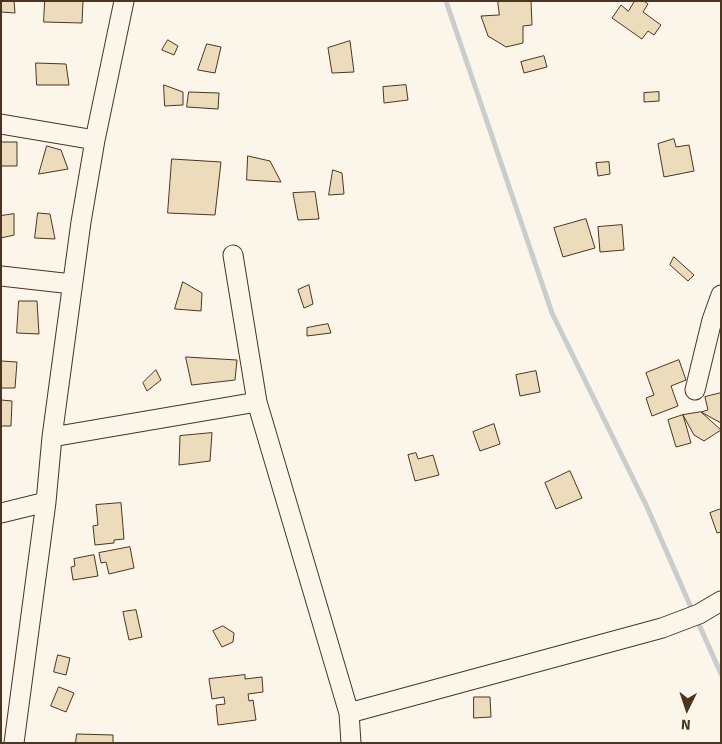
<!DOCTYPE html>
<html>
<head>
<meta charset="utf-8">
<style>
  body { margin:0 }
  #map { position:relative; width:722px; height:744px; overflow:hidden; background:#fbf6e9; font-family:Signika,sans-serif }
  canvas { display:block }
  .frame { position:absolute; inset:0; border:2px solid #4a3520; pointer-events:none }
  .north { position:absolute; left:662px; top:684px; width:50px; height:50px; -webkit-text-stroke:4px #fbf6e9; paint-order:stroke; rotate:184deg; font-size:14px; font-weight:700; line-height:20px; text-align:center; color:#4a3520 }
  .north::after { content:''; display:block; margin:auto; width:18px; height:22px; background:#4a3520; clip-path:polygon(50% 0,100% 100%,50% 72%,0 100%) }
</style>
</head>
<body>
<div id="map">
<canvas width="722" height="744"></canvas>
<div class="frame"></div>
<div class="north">N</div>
</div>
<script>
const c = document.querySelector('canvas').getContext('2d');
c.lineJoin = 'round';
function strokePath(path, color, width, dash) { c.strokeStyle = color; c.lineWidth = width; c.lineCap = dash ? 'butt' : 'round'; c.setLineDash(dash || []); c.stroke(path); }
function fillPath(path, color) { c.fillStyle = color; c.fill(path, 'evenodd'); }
const stream = new Path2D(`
  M 446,1 L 552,313 L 647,507 L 693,612
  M 697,620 L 721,674`);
const building = new Path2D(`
  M 1,1 L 14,1 L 15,13 L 1,12 Z
  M 45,1 L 83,1 L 82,23 L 44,22 Z
  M 498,1 L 531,1 L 532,25 L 523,26 L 523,43 L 506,47 L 488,36 L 481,16 L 499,15 Z
  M 635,1 L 644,1 L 648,4 L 643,12 L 661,25 L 654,35 L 648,31 L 642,39 L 612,18 L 621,5 L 628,11 Z
  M 168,40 L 178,46 L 174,55 L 162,50 Z
  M 350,41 L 354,72 L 332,73 L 328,48 Z
  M 207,44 L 221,47 L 215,73 L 198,70 Z
  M 544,56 L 547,67 L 524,73 L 521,62 Z
  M 36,63 L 66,64 L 69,85 L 37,85 Z
  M 164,85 L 183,92 L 183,105 L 165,106 Z
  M 406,85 L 408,100 L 384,103 L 383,87 Z
  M 189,92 L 219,93 L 218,109 L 187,107 Z
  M 659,92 L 659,101 L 644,102 L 644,93 Z
  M 674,139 L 676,147 L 689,145 L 694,171 L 664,177 L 658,144 Z
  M 1,142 L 17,142 L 17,166 L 1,166 Z
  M 47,146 L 61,150 L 68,169 L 39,174 Z
  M 248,156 L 270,161 L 281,182 L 247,180 Z
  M 172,159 L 221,162 L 215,215 L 168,213 Z
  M 609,162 L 610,174 L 598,176 L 596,163 Z
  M 333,170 L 342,173 L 344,194 L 329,195 Z
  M 315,192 L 319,219 L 298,220 L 293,193 Z
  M 38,213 L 50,214 L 55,239 L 35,238 Z
  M 14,214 L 14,235 L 1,238 L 1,216 Z
  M 586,219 L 595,248 L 563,257 L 554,228 Z
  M 622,225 L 624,250 L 600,252 L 598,227 Z
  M 674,257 L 694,275 L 688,281 L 670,265 Z
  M 183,282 L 202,293 L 201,311 L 175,309 Z
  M 309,285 L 313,304 L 304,308 L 298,290 Z
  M 19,301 L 37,301 L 39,334 L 17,333 Z
  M 328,324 L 331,333 L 307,336 L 307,328 Z
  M 186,357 L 237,360 L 235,380 L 192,385 Z
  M 679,360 L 686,380 L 671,386 L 678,406 L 652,416 L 646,398 L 654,395 L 646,373 Z
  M 1,361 L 17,362 L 15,388 L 1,388 Z
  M 156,370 L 161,380 L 147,391 L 143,383 Z
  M 536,371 L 540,392 L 520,396 L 516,375 Z
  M 721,393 L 721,423 L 701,412 L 708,410 L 705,397 Z
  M 1,400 L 12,401 L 11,426 L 1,426 Z
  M 701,412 L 721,430 L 704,441 L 694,435 L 683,415 Z
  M 683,415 L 691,443 L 676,447 L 668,420 Z
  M 494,424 L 500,444 L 480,451 L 473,432 Z
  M 212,433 L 210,461 L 179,465 L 180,436 Z
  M 416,453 L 418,459 L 433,455 L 439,475 L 415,481 L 408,455 Z
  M 570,471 L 582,498 L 556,509 L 545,483 Z
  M 121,503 L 124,539 L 114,540 L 114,543 L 95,545 L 93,526 L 98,525 L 96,505 Z
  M 721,509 L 721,532 L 717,533 L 710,513 Z
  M 130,547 L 134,568 L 109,574 L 106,562 L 101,563 L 99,553 Z
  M 94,555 L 98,576 L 73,580 L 71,567 L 75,566 L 74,559 Z
  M 136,610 L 142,637 L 129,640 L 123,612 Z
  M 223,626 L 234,633 L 233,642 L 222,647 L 213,631 Z
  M 58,655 L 70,658 L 66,675 L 54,672 Z
  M 245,675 L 245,679 L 262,677 L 263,692 L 248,694 L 249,701 L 253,700 L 256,720 L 218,725 L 216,705 L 225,704 L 224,697 L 212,699 L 209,679 Z
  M 59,687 L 74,693 L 66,712 L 51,706 Z
  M 474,697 L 490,697 L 491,717 L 474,718 Z
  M 77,734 L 113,735 L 113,743 L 76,743 Z`);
const minor = new Path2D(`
  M 1,124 L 95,140
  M 233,255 L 257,402 L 349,713 L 351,743
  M 1,276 L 72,284
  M 695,390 L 712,320 L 721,295
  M 52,437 L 257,402
  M 1,513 L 46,502
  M 349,713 L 662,628 L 699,614 L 721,601
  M 14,743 L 46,502 L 52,437 L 81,222 L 95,140 L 124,1`);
strokePath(stream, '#c9cecd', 5);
fillPath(building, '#ecdcbc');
strokePath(building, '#4a3520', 1);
strokePath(minor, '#4a3520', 21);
strokePath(minor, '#fbf6e9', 19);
</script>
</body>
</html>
